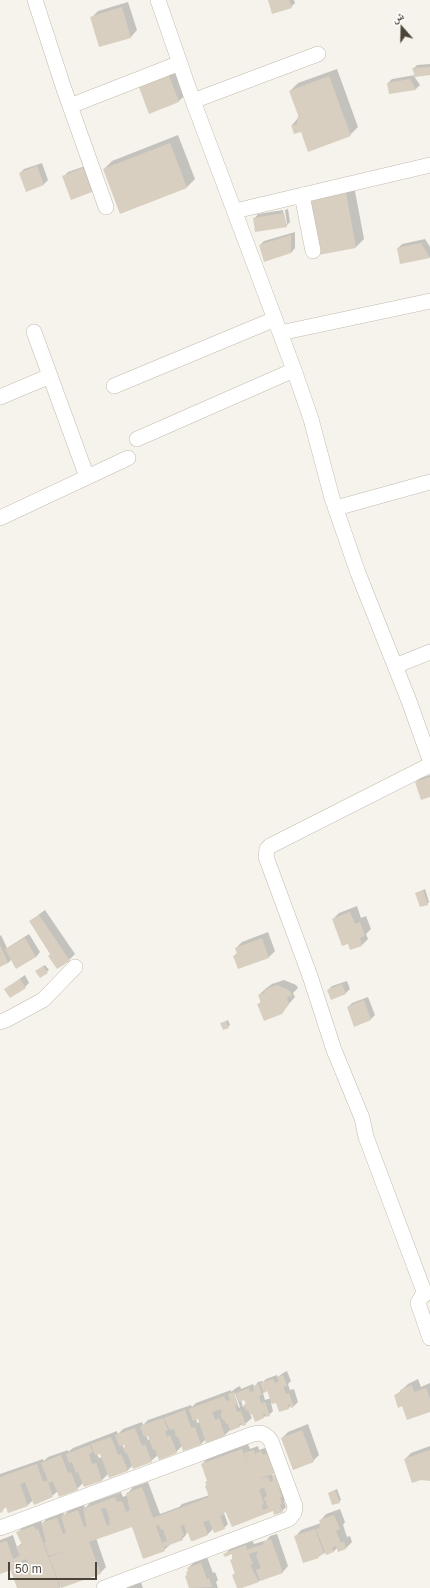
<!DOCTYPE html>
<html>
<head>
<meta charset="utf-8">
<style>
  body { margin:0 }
  #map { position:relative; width:430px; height:1588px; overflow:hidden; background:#f6f3ec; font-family:Helvetica,"Noto Naskh Arabic",sans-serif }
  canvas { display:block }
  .north { position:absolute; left:382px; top:8px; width:40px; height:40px; -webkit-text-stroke:3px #fff; paint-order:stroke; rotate:340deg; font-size:11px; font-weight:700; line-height:16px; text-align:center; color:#4b4439 }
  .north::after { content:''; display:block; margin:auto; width:14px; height:18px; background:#4b4439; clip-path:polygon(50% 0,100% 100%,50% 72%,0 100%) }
  .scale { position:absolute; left:8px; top:1562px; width:89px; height:18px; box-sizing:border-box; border:2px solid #4b4439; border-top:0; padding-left:5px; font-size:12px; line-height:14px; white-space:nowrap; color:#4b4439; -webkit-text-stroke:3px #fff; paint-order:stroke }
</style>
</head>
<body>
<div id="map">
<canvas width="430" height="1588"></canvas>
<div class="north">ش</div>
<div class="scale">50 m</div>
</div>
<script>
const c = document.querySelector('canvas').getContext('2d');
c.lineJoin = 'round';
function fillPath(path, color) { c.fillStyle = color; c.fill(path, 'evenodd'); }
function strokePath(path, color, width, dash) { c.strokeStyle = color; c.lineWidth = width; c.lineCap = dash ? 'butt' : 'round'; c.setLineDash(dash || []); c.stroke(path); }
const shadow = new Path2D(`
  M 269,0 L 294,0 L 295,3 L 291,7 Z
  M 128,2 L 137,30 L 131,37 L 100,46 L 92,17 L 98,11 Z
  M 430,64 L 430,74 L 414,76 L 420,85 L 416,89 L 390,93 L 388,83 L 392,79 L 415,75 L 413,69 L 417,65 Z
  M 174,67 L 185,95 L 179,101 L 150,112 L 139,85 Z
  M 337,69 L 358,127 L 350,135 L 301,131 L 292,125 L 298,118 L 299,115 L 290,91 L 298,83 Z
  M 178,135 L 195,179 L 187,187 L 104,169 L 112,161 Z
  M 42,163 L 48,180 L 44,184 L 27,191 L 20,173 L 24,169 Z
  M 88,165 L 96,187 L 92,192 L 64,176 L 68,172 Z
  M 354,186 L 364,239 L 356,247 L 309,201 Z
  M 288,209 L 290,222 L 286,226 L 254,219 L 258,214 L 283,210 L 285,224 L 287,224 L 285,210 Z
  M 295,232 L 295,248 L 291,253 L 260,245 L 264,241 Z
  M 425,239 L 430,247 L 430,257 L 400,262 L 398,248 L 402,244 Z
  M 430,775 L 430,796 L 416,782 L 420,778 Z
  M 425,889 L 429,902 L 427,904 L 416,893 Z
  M 357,906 L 361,918 L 366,916 L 371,929 L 366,934 L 368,939 L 362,945 L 348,942 L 333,919 L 339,913 Z
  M 45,910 L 75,954 L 69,960 L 51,954 L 30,921 Z
  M 268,932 L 275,951 L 269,957 L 238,968 L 234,956 L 238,952 L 236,948 L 242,942 Z
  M 29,934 L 40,952 L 36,957 L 12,959 L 8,963 L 0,966 L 0,936 L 1,935 L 7,948 Z
  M 45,965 L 49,970 L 40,977 L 38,970 Z
  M 25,975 L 29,983 L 25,987 L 5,989 Z
  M 284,980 L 296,985 L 298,988 L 293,993 L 295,997 L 281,1013 L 259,1004 L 261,1001 L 259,995 L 265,989 L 272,984 Z
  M 347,981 L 350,989 L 346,993 L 328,990 L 332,986 Z
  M 368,997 L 375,1015 L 371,1019 L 355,1025 L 348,1007 L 352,1003 Z
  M 228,1020 L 230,1025 L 228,1027 L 221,1024 Z
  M 287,1371 L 291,1381 L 288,1384 L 290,1390 L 294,1389 L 298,1402 L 294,1406 L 291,1405 L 289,1408 L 276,1401 L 271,1403 L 273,1411 L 269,1415 L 267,1415 L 264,1417 L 255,1420 L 252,1413 L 250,1414 L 252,1418 L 245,1424 L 242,1424 L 240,1426 L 230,1430 L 225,1435 L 206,1439 L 201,1444 L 182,1446 L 176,1452 L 158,1455 L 151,1461 L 133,1465 L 127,1471 L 108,1474 L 102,1480 L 84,1486 L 83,1483 L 77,1489 L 58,1491 L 52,1496 L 33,1500 L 28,1505 L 9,1512 L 7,1506 L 0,1512 L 0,1474 L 43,1459 L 44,1461 L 48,1457 L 68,1450 L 68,1452 L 73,1448 L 117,1431 L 118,1434 L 123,1429 L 142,1422 L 143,1425 L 148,1420 L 191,1405 L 192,1407 L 196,1403 L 231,1390 L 231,1392 L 236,1388 L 240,1386 L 241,1389 L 253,1384 L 254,1387 L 258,1382 L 262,1381 L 263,1382 L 266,1379 L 277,1375 L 278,1377 L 283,1373 ZM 268,1390 L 271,1398 L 265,1400 L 263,1393 ZM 235,1393 L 240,1407 L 239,1408 L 234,1395 ZM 245,1399 L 247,1403 L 243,1407 L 241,1400 ZM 196,1418 L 198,1418 L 200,1422 L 197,1423 ZM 149,1434 L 150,1439 L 148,1440 L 146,1435 ZM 125,1443 L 126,1447 L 124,1449 L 122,1444 ZM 100,1452 L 102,1457 L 99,1458 L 97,1454 Z
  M 418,1379 L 421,1387 L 430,1383 L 430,1411 L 396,1395 L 408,1384 Z
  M 308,1424 L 319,1455 L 313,1461 L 282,1438 L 288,1432 Z
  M 248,1444 L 250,1449 L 258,1446 L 259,1450 L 265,1448 L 267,1452 L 273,1449 L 272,1473 L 273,1476 L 277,1472 L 286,1499 L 284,1501 L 286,1507 L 282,1511 L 226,1511 L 224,1513 L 228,1524 L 224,1528 L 213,1529 L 208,1534 L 191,1539 L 189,1532 L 186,1533 L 186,1535 L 182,1539 L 171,1544 L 164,1550 L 133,1525 L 96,1538 L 106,1567 L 100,1573 L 58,1588 L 18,1588 L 11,1569 L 0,1573 L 0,1540 L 13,1535 L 17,1547 L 22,1543 L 17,1533 L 24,1526 L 41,1520 L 42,1524 L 48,1517 L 63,1512 L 64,1515 L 69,1510 L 84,1505 L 85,1508 L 90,1503 L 121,1492 L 123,1497 L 127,1495 L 127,1494 L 133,1487 L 148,1482 L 160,1514 L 179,1507 L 182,1504 L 210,1495 L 206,1486 L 208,1481 L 202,1464 L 208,1458 Z
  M 430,1446 L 430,1480 L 405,1459 L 411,1453 Z
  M 337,1489 L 341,1500 L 339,1502 L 329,1493 Z
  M 340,1509 L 345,1522 L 343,1525 L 347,1537 L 350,1536 L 352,1542 L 346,1548 L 339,1551 L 338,1547 L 333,1552 L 326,1552 L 318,1557 L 295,1537 L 301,1530 L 321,1523 L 320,1521 L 326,1514 Z
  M 277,1534 L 288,1566 L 282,1573 L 238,1588 L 233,1575 L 236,1572 L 233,1553 L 225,1554 L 231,1548 L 252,1540 L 254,1544 L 267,1540 L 270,1536 Z
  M 207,1557 L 213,1573 L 215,1572 L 218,1580 L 216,1582 L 218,1588 L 191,1588 L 187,1576 L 189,1570 L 188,1568 L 194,1562 Z
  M 140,1580 L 143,1588 L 117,1588 Z`);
const building = new Path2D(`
  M 268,0 L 289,0 L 292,8 L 272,14 Z
  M 122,7 L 131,38 L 99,47 L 90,17 Z
  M 430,67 L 430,75 L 415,77 L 412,68 Z
  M 168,73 L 179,102 L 149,114 L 138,85 Z
  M 329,76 L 351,136 L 308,152 L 301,132 L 294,134 L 291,125 L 297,125 L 298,115 L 289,91 Z
  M 410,79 L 416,90 L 389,94 L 387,83 Z
  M 170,143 L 187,188 L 120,214 L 103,169 Z
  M 37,166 L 44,185 L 26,192 L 19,173 Z
  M 83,168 L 92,192 L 71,200 L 62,176 Z
  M 346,193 L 356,248 L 318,255 L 308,201 Z
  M 284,213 L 287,227 L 255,232 L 253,218 Z
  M 291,235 L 291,253 L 264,262 L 259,245 Z
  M 421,243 L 430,258 L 400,264 L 397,248 Z
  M 430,777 L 430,797 L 421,800 L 415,782 Z
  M 423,890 L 428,905 L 420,907 L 415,893 Z
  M 350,912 L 355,924 L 360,922 L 365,936 L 360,938 L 362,946 L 350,950 L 348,944 L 342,946 L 332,919 Z
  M 39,915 L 70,961 L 57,969 L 48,956 L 50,954 L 29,921 Z
  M 25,938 L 36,957 L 16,969 L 5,949 Z
  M 262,938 L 269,958 L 238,969 L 233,956 L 237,954 L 235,948 Z
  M 0,945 L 8,963 L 0,967 Z
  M 43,966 L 48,973 L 40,978 L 35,971 Z
  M 20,979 L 26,988 L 10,998 L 4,989 Z
  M 342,984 L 346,994 L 331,1000 L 327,990 Z
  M 277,985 L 290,991 L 292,996 L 287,997 L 289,1004 L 282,1014 L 264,1021 L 257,1004 L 261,1003 L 258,995 L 265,993 L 264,990 Z
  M 364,1000 L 371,1020 L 354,1027 L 347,1007 Z
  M 226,1021 L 229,1028 L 223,1030 L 220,1023 Z
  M 283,1375 L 287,1386 L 283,1387 L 286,1394 L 289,1393 L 294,1407 L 291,1408 L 290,1404 L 288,1405 L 289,1409 L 279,1412 L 276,1403 L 272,1404 L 267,1391 L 264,1393 L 260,1383 L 273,1379 L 275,1383 L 279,1381 L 277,1377 Z
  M 258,1384 L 262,1395 L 259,1396 L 261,1403 L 265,1402 L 270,1416 L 266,1417 L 265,1414 L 263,1414 L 264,1418 L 255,1422 L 252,1414 L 250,1415 L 248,1410 L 246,1411 L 244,1404 L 246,1404 L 244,1400 L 239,1402 L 236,1393 L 249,1388 L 250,1392 L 254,1391 L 253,1386 Z
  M 412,1385 L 414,1392 L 426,1388 L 430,1399 L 430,1412 L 407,1420 L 402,1406 L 398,1408 L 394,1395 L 401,1392 L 400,1390 Z
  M 234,1392 L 238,1404 L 235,1405 L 237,1412 L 241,1411 L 246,1425 L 242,1426 L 241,1423 L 239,1424 L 240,1427 L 230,1431 L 228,1424 L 226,1424 L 224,1420 L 223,1420 L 220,1414 L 222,1413 L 221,1409 L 212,1412 L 215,1420 L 219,1418 L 225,1436 L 206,1443 L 198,1419 L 193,1421 L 189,1409 L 224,1396 L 226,1401 L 230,1400 L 228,1394 Z
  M 185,1410 L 191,1428 L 195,1427 L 201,1445 L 183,1451 L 178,1436 L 176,1437 L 174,1429 L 171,1430 L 170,1428 L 169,1429 L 164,1418 Z
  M 163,1418 L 168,1430 L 165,1431 L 167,1437 L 170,1435 L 177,1453 L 159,1460 L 155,1450 L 153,1450 L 148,1436 L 144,1437 L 140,1426 Z
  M 135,1428 L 142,1446 L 145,1444 L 152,1462 L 133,1469 L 127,1453 L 125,1453 L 123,1448 L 125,1447 L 124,1445 L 119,1446 L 115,1435 Z
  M 302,1430 L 314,1462 L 293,1470 L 281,1438 Z
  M 111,1437 L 118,1455 L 121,1454 L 128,1471 L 109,1478 L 100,1454 L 95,1455 L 91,1444 Z
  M 90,1445 L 93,1452 L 89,1454 L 92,1464 L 96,1463 L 102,1481 L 84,1487 L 78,1472 L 76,1473 L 72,1462 L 69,1463 L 66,1454 Z
  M 242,1449 L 252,1477 L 244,1453 L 254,1450 L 255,1454 L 261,1451 L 263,1455 L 269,1453 L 276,1473 L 258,1479 L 268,1477 L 270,1482 L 273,1481 L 272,1476 L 277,1474 L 282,1487 L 279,1489 L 282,1497 L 280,1497 L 282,1504 L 280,1505 L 283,1512 L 274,1515 L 273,1511 L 232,1527 L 225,1511 L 223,1511 L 224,1514 L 220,1516 L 225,1529 L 214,1533 L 209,1520 L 203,1522 L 208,1535 L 193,1541 L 191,1541 L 188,1533 L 187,1534 L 184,1525 L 180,1526 L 184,1535 L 182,1536 L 183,1540 L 164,1547 L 165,1551 L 143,1559 L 132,1527 L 89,1542 L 101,1574 L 61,1588 L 49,1557 L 69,1550 L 49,1556 L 44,1542 L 46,1542 L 41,1523 L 57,1518 L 63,1534 L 66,1533 L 61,1516 L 78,1510 L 84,1527 L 87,1526 L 83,1509 L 115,1497 L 117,1502 L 122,1501 L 126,1512 L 130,1510 L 126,1493 L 142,1487 L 153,1518 L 175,1510 L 209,1497 L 205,1486 L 207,1486 L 205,1482 L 207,1481 L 201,1464 ZM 264,1487 L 267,1496 L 264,1498 L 268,1508 L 263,1510 L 262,1505 L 264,1504 L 259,1490 ZM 106,1508 L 110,1520 L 109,1521 L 110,1525 L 107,1526 L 101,1509 ZM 159,1525 L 161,1530 L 163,1529 L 167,1541 L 162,1543 L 156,1526 Z
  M 430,1450 L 430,1481 L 421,1480 L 412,1483 L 404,1459 Z
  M 61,1455 L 68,1473 L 71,1472 L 78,1490 L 59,1497 L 53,1481 L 49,1483 L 41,1463 Z
  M 37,1464 L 43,1482 L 47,1480 L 53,1497 L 34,1505 L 25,1482 L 20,1484 L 28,1506 L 8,1513 L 6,1507 L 2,1509 L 3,1512 L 0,1513 L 0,1477 Z
  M 335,1490 L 340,1503 L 332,1505 L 328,1493 Z
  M 334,1515 L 340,1529 L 336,1531 L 341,1543 L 344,1541 L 346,1549 L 338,1552 L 336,1546 L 332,1548 L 334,1552 L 326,1555 L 316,1529 L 320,1528 L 319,1526 L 321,1525 L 319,1520 Z
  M 34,1526 L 36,1530 L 38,1529 L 60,1588 L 17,1588 L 11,1571 L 28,1564 L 27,1559 L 21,1561 L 23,1566 L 0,1574 L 0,1543 L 7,1541 L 13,1559 L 20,1556 L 16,1547 L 22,1545 L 16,1532 Z
  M 315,1529 L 324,1554 L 318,1556 L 319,1558 L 303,1563 L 294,1536 Z
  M 271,1539 L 283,1573 L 260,1581 L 256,1570 L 261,1568 L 256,1555 L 258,1554 L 257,1551 L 249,1554 L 253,1564 L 250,1565 L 259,1582 L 242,1588 L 237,1588 L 232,1575 L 235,1574 L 230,1560 L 232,1559 L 232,1554 L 225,1557 L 223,1554 L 246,1545 L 247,1550 L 264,1544 L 263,1542 Z
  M 201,1563 L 207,1579 L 209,1578 L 212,1587 L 189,1588 L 185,1576 L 187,1575 L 186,1572 L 188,1571 L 187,1568 Z`);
const minor = new Path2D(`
  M 35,0 L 64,89 L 106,207
  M 158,0 L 193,101 L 294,370 L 311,419 L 332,498 L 358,573 L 409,701 L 430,760
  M 193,101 L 318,54
  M 70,106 L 180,63
  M 302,195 L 313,251
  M 235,211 L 430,165
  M 34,332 L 87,477
  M 280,333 L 430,301
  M 114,386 L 275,319
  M 0,397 L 50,376
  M 137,439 L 294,370
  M 336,508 L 430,482
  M 0,518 L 128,458
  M 395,666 L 430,652
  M 430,765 L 270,846 L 267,849 L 266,857 L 310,976 L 334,1050 L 362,1118 L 366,1137 L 425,1294 L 422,1296 L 418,1303 L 430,1338
  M 0,1022 L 6,1020 L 43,1000 L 75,967
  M 0,1528 L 253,1434 C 262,1432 266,1434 271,1441 L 295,1506 L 294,1513 L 289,1519 L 104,1588`);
fillPath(shadow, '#0003');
fillPath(building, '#d8cfc1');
strokePath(minor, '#c2bbae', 16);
strokePath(minor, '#fff', 15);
</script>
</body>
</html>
